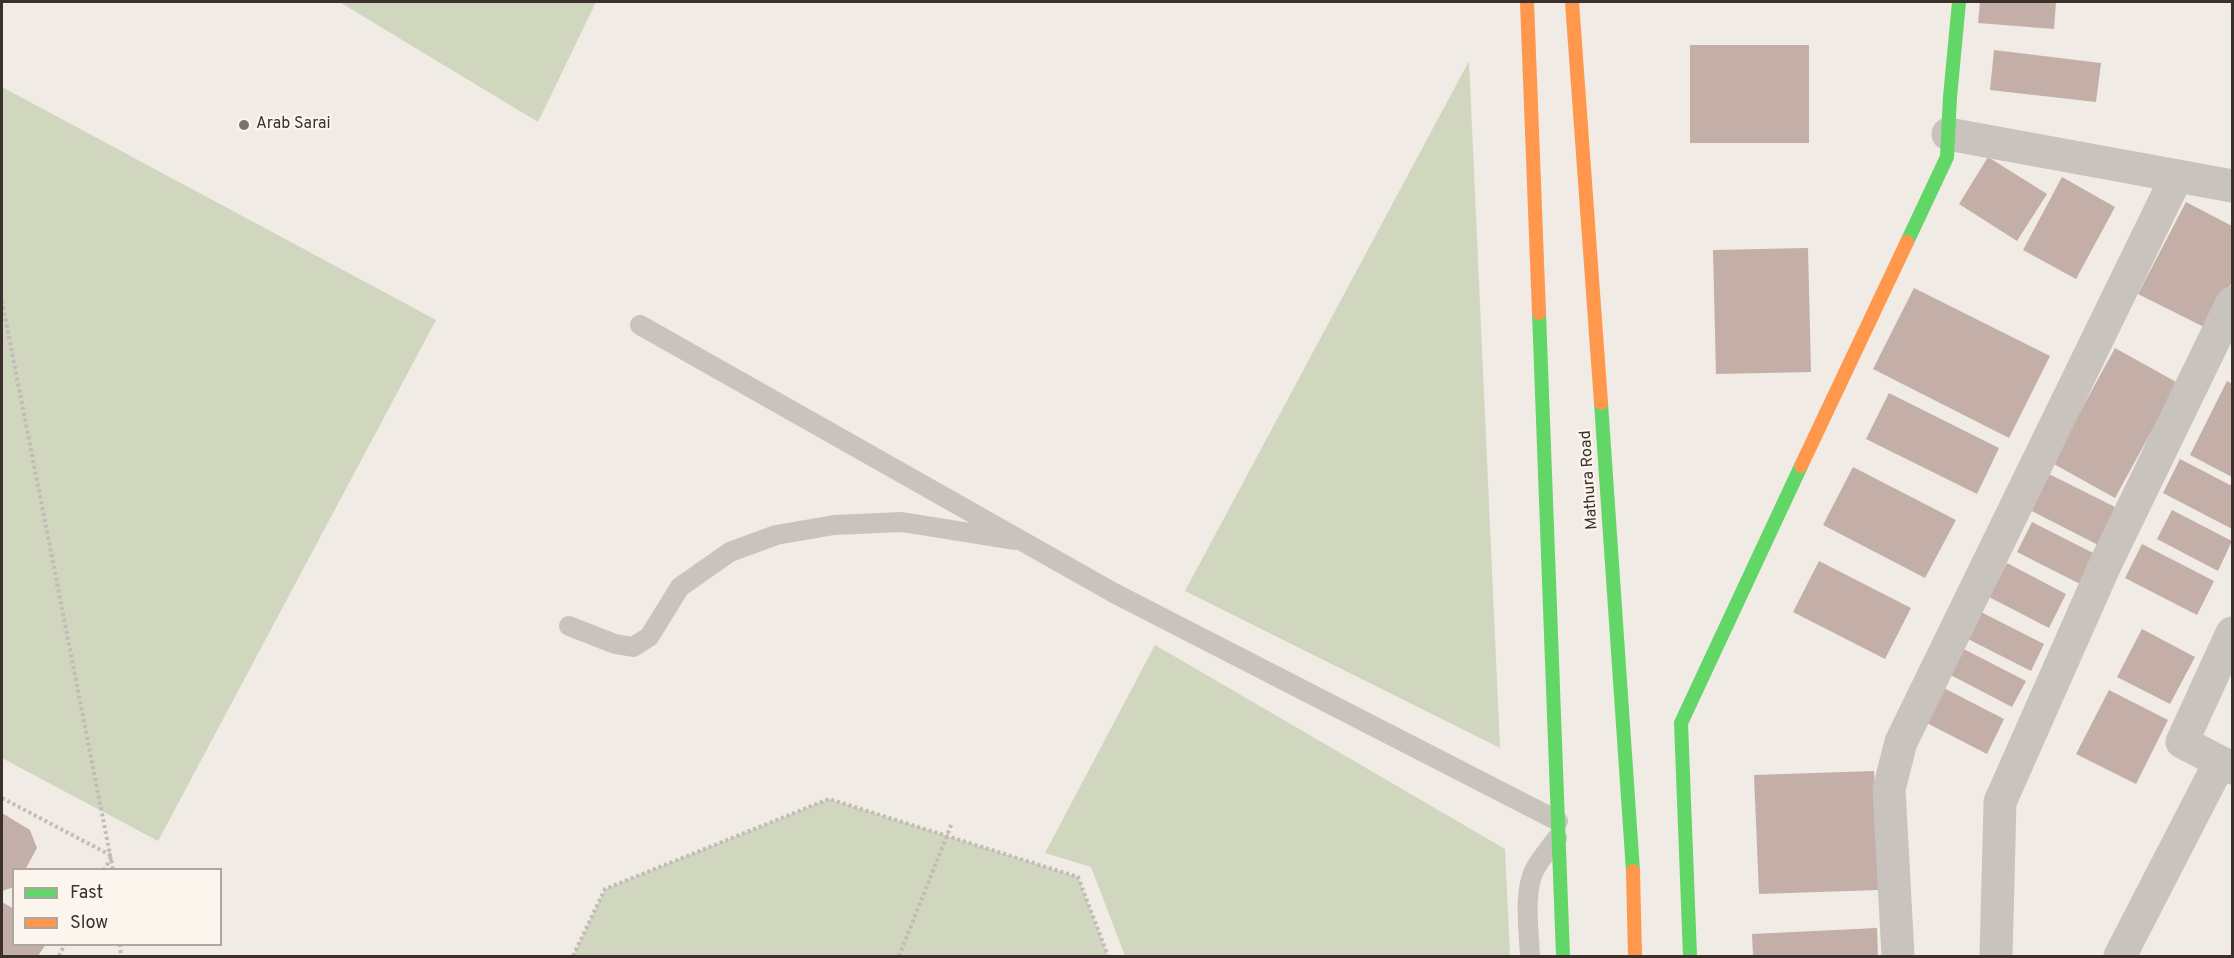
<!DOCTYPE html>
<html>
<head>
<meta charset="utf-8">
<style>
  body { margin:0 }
  #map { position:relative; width:2234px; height:958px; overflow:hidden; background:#f0ebe5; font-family:Overpass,sans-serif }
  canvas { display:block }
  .frame { position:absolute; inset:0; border:3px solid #3b302b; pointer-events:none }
  .legend { position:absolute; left:12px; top:868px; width:210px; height:78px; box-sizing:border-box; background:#fbf5ee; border:2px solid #aea6a0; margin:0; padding:8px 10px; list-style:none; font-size:18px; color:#3b302b }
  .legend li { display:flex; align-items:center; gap:12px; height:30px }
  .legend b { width:30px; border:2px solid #aea6a0 }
</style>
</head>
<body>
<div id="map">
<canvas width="2234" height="958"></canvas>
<div class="frame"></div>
<ul class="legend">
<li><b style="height:8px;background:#63d668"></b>Fast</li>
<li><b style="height:8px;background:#ff974d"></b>Slow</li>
</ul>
</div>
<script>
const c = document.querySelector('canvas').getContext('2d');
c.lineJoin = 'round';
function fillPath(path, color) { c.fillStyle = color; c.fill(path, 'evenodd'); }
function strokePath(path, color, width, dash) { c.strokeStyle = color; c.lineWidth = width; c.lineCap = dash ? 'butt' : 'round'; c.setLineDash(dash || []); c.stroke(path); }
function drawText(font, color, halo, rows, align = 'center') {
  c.font = font + ' Overpass,sans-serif'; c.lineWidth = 4.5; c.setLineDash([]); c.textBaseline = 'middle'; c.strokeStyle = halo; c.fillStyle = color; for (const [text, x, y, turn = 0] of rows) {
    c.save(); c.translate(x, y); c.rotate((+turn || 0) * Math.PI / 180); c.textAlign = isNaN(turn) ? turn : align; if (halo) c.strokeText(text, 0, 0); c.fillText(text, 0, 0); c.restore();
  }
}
const green = new Path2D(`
  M 344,2 L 596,2 L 538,122 L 341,3 Z
  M 1469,61 L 1500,748 L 1185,591 Z
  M 2,87 L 436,320 L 158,841 L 2,758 Z
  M 1155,645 L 1505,849 L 1510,956 L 1125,956 L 1091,867 L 1045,853 Z
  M 829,799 L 1078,877 L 1108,956 L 573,956 L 605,889 Z`);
const building = new Path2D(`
  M 1980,2 L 2056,2 L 2054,29 L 1978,23 Z
  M 1690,45 L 1809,45 L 1809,143 L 1690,143 Z
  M 1994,50 L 2101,63 L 2096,102 L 1990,90 Z
  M 1988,157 L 2047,194 L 2017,241 L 1959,204 Z
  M 2062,177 L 2115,207 L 2076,279 L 2023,250 Z
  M 2186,202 L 2232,226 L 2232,282 L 2208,329 L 2138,294 Z
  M 1808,248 L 1811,372 L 1716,374 L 1713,250 Z
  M 1914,288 L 2050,356 L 2009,438 L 1873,369 Z
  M 2115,348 L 2178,383 L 2115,498 L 2052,463 Z
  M 2227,381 L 2232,384 L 2232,477 L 2190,455 Z
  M 1889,393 L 1999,448 L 1977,494 L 1866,439 Z
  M 2180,459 L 2232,486 L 2232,529 L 2163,493 Z
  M 1853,467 L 1956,520 L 1925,578 L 1823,525 Z
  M 2043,471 L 2123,511 L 2104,548 L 2024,507 Z
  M 2172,510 L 2232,541 L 2218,571 L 2157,539 Z
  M 2032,522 L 2099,556 L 2084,586 L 2017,552 Z
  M 2142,544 L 2214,581 L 2197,615 L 2125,578 Z
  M 1819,561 L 1911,608 L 1885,659 L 1793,612 Z
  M 2007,563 L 2066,594 L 2049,628 L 1989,597 Z
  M 1975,609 L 2044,644 L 2031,671 L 1962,636 Z
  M 2142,629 L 2195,657 L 2170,704 L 2117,677 Z
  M 1954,644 L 2026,681 L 2012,707 L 1941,670 Z
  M 1938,685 L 2004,719 L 1987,754 L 1921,720 Z
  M 2109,690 L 2168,720 L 2136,784 L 2076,754 Z
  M 1874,771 L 1879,890 L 1759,894 L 1754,775 Z
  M 2,813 L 30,830 L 37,848 L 25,870 L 14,870 L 14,887 L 2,891 Z
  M 2,902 L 14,909 L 14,944 L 46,944 L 38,956 L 2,956 Z
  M 1877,928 L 1878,956 L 1753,956 L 1752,934 Z`);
const path = new Path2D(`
  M 2,301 L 113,870
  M 2,798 L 112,856 L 104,870
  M 120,944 L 121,956
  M 59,956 L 65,944
  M 573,956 L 605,889 L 829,799 L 1078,877 L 1108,956
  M 899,956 L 952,823`);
const lane = new Path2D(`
  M 640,325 L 1114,593 L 1558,821
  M 569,626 L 615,644 L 633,647 L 649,637 L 680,587 L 730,552 L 776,535 L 834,525 L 902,522 L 1014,540
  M 1530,956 C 1529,931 1523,891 1535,869 C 1541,858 1550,848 1557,838`);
const street = new Path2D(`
  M 1948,134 L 2232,186
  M 2220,762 L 2182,742 L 2232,633
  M 1898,956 L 1889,789 L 1901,742 L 2177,176
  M 1996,956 L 2000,802 L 2105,565 L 2232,303
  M 2120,956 L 2220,762 L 2232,768`);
const fast = new Path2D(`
  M 1907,242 L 1947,157 L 1950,97 L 1959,2
  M 1539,313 L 1563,956
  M 1601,403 L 1633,871
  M 1690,956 L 1681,723 L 1801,466`);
const slow = new Path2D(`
  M 1527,2 L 1539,313
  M 1572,2 L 1601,403
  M 1801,466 L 1907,242
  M 1633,871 L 1635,956`);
const markers = [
  [244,125,6,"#7a716c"]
];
const poiNames = [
  ["Arab Sarai",256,125]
];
const streetNames = [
  ["Mathura Road",1590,480,-94]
];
fillPath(green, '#d1d6bf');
fillPath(building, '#c3afa7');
strokePath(path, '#c2bbb6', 4, [3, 3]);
strokePath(lane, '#c9c3be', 20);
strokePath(street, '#c9c3be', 33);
strokePath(fast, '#63d668', 14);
strokePath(slow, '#ff974d', 14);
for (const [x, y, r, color] of markers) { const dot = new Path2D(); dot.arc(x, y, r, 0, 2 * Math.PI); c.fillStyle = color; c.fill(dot); strokePath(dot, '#fbf5ee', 2); }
drawText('16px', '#3b302b', '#fbf5ee', poiNames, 'left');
drawText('16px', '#3b302b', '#fbf5ee', streetNames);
</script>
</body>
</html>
